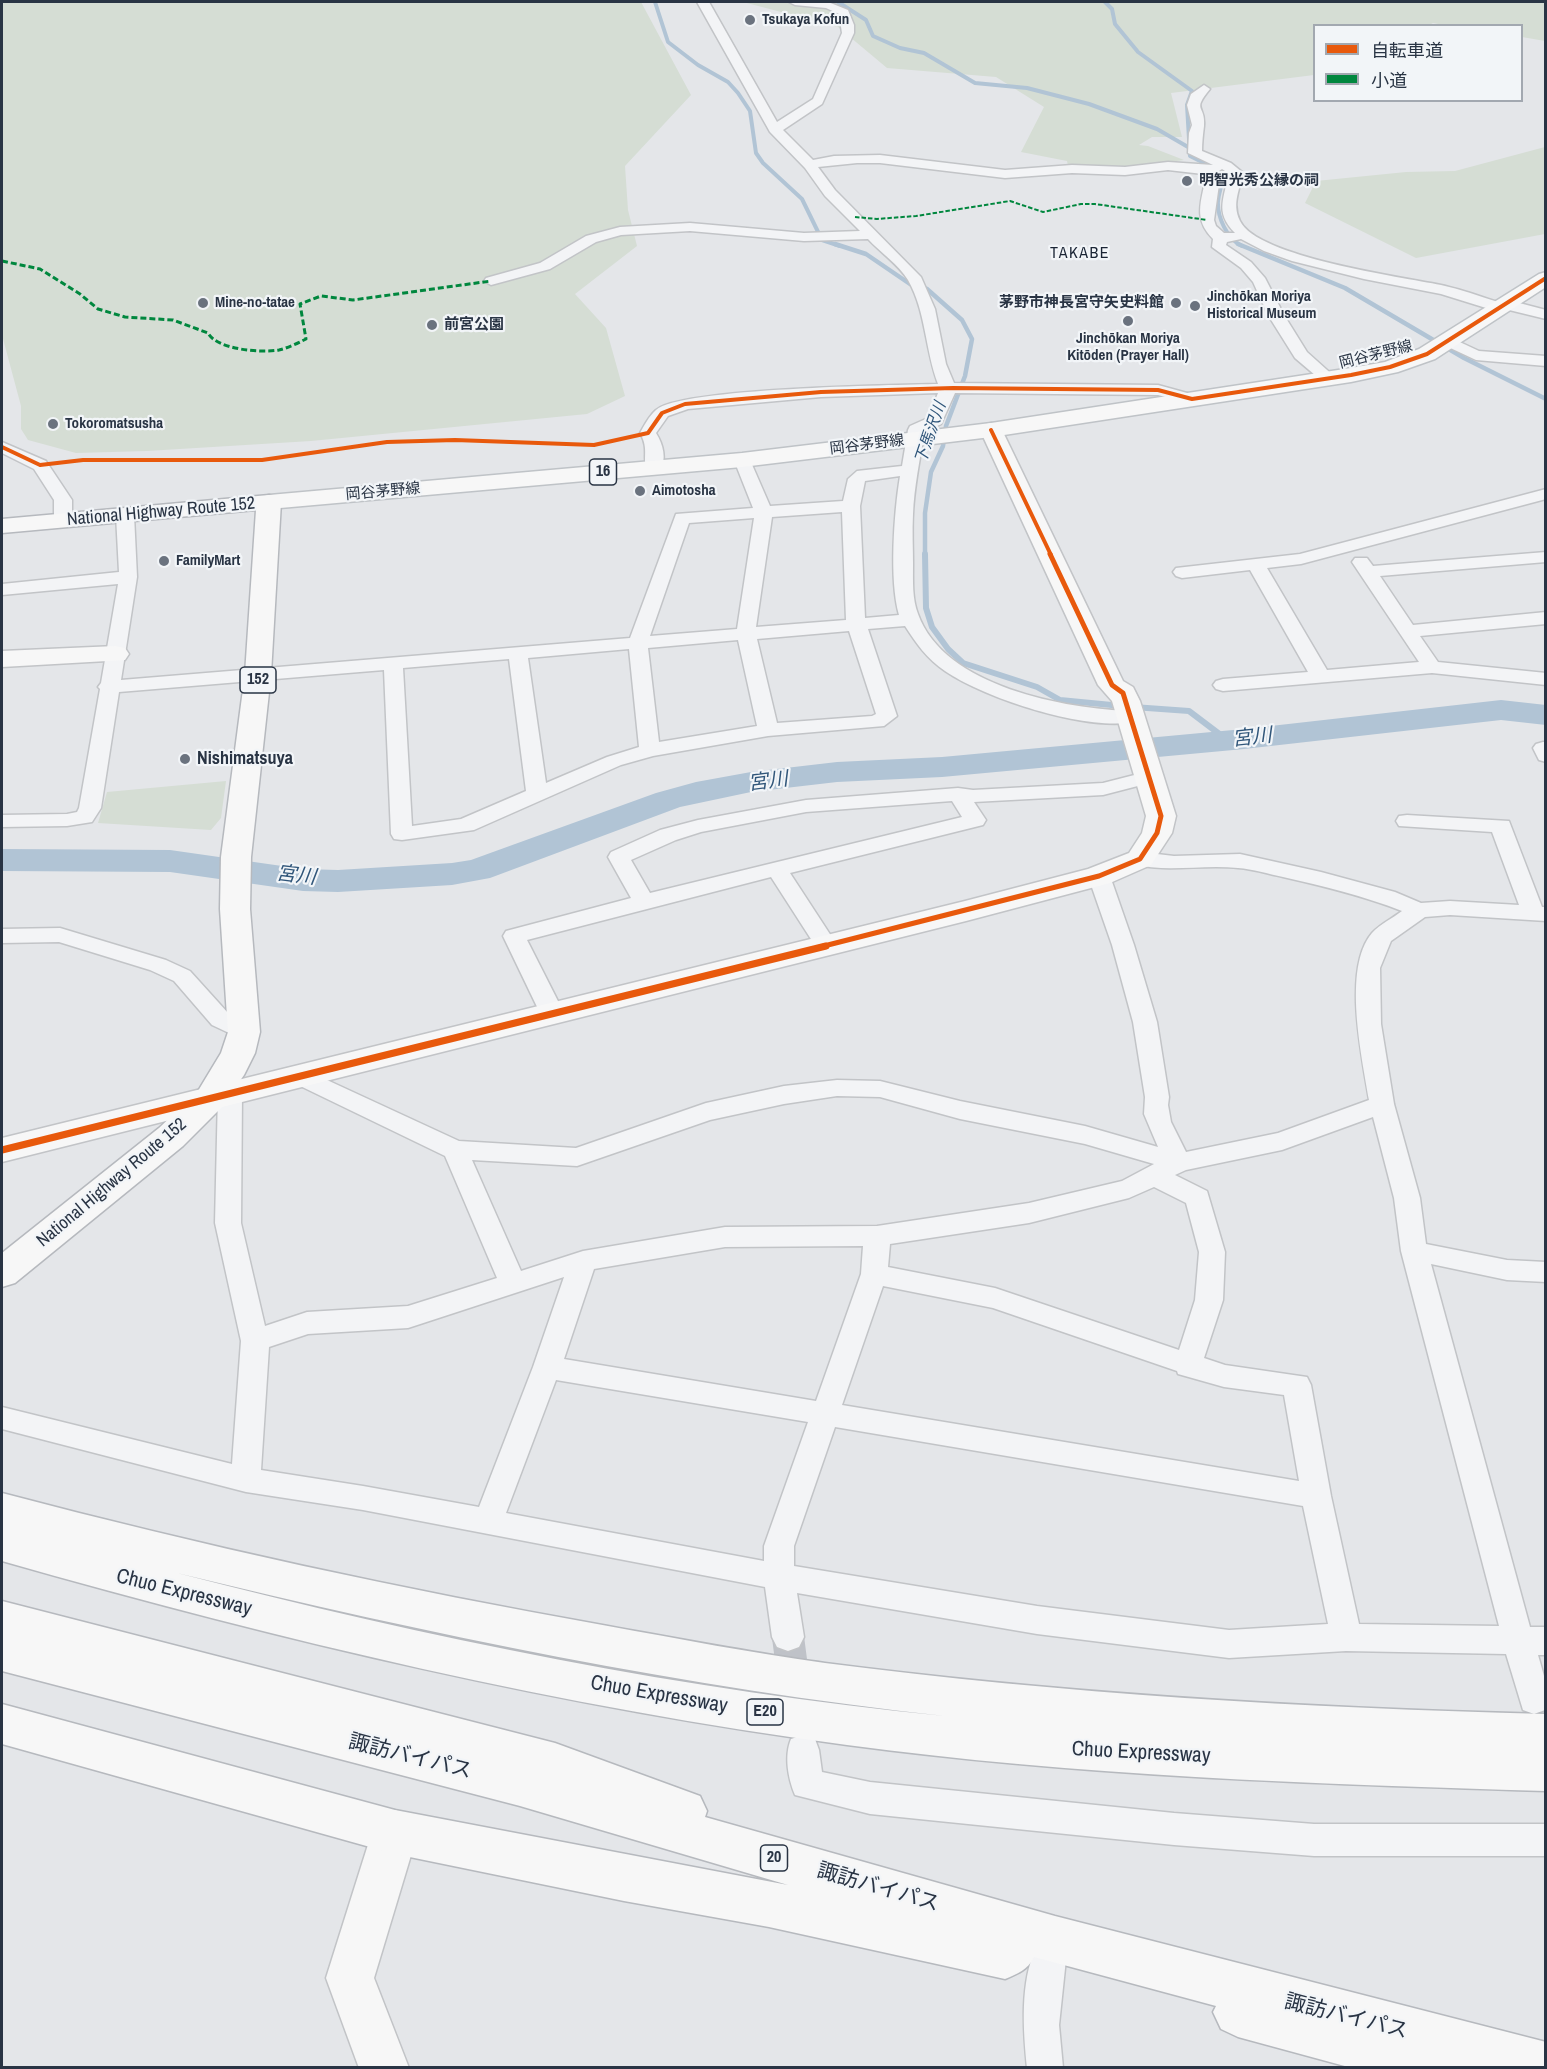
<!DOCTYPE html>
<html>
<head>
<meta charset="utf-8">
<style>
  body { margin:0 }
  #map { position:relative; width:1547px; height:2069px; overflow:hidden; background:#e4e6e9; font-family:"Archivo Narrow","Noto Sans JP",sans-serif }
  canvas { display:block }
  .frame { position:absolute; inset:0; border:3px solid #293444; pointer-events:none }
  .legend { position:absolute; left:1313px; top:24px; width:210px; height:78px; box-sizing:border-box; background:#f2f5f8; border:2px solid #a2a8b0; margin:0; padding:8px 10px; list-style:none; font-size:18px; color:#293444 }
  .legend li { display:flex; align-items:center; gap:12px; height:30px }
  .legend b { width:30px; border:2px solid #a2a8b0 }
</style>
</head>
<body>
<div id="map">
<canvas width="1547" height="2069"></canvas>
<div class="frame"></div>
<ul class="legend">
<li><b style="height:8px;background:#e8590c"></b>自転車道</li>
<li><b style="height:8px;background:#00873e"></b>小道</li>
</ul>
</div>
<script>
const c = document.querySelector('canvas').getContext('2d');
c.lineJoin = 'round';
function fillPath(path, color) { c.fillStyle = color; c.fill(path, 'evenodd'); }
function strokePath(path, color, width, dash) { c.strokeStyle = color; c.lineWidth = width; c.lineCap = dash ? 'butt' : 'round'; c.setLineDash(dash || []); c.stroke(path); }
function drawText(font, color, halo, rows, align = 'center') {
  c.font = font + ' "Archivo Narrow","Noto Sans JP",sans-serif'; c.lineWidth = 4.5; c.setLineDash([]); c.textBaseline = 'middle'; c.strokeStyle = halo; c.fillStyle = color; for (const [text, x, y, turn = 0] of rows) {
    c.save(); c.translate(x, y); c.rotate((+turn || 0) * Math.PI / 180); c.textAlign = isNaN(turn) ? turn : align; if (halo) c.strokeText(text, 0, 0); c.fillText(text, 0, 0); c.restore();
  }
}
const green = new Path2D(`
  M 2,2 L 641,2 L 691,95 L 625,166 L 628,210 L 637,246 L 575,294 L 606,328 L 625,396 L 587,414 L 311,441 L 147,451 L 76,453 L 28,440 L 21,429 L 21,406 L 2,335 Z
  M 743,2 L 1545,2 L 1545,41 L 1522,37 L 1522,26 L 1448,26 L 1433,23 L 1427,26 L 1314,26 L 1314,75 L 1171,93 L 1182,137 L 1152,137 L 1139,145 L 1148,146 L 1184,160 L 1135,167 L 1068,166 L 1067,161 L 1021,152 L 1044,107 L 996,77 L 887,68 L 838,27 Z
  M 1545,147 L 1545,234 L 1416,258 L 1305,203 L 1316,181 L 1406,172 L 1455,171 Z
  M 226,781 L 221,818 L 211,830 L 98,823 L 107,792 Z`);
const streamFar2 = new Path2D(`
  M 655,2 L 668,42 L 698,65 L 728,82 L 738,93 L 750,111 L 756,153 L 763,163 L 802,199 L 822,240 L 840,246
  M 838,2 L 866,20 L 873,36 L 900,48 L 924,53 L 975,83 L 1027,88 L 1089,104 L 1157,129 L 1188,147
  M 1105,2 L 1112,9 L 1115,24 L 1138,52 L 1192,91 L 1187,105 L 1190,156 L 1222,172 C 1224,183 1219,190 1218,201 C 1217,217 1227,239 1242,246`);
const streamFar1 = new Path2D(`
  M 835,244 L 866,254 L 910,284 L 927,289 L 962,320 L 972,339 L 965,376 L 946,426 L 943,446 L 931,472 L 925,513 L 925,555
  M 1238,244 L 1345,288 L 1464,358 L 1546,399`);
const stream = new Path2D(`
  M 925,554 L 926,608 L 932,627 L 948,649 L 963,663 L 1037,687 L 1060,700 L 1122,706
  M 1133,707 L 1189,711 L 1226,739`);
const river = new Path2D(`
  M 1501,700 L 1546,705 L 1546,725 L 1501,720 L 1244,749 L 942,777 L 837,782 L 751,792 L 680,807 L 490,878 L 452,885 L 338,892 L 303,891 L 170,872 L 2,871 L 2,849 L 170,850 L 303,869 L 338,870 L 452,863 L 471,860 L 493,852 L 656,793 L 696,782 L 751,772 L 837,762 L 942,757 L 1244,729 Z`);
const streetTunnel = new Path2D(`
  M 788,1637 L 795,1691`);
const street = new Path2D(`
  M 697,2 L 709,2 L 777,122 L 813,99 L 842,33 L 839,14 L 826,8 L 795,5 L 789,2 L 828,2 L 848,10 L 854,25 L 854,33 L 822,104 L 783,130 L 813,160 L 834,156 L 880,155 L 1005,170 L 1072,165 L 1125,167 L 1168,162 L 1213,165 L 1188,153 L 1189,133 L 1192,125 L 1187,105 L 1191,94 L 1204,85 L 1210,89 C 1191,112 1206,104 1204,126 C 1203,134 1202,142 1202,151 L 1231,163 L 1242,172 C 1241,190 1231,202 1240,221 C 1257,257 1401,277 1441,285 C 1460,289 1479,296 1498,302 L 1504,299 L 1546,310 L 1546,319 L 1505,309 L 1499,312 L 1441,294 L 1364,279 L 1292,261 L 1264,251 L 1241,239 L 1227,242 L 1226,245 L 1251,262 L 1265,278 L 1284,315 L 1307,352 L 1336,378 L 1328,383 L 1322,381 L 1295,358 L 1268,315 L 1253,282 L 1241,268 L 1212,247 L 1213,239 C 1193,219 1201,202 1206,177 L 1203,174 L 1168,170 L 1125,175 L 1072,173 L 1005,178 L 880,163 L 857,163 L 818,167 L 835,190 L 921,277 L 935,309 L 946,364 L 954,383 L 1158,385 L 1198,396 L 1200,399 L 1192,404 L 1158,395 L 955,393 L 941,424 L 924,433 C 920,460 914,487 913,514 C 912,531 913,548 913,564 C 913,581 912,599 918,614 C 944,687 1066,709 1132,711 L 1139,713 L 1142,717 L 1139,721 C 1090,733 986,699 945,671 C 927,659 916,643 905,626 L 868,629 L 897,716 L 884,726 L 768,736 L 653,756 L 621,765 L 474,830 L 402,840 L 394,839 L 391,834 L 384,670 L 119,692 L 101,808 L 92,822 L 67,826 L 2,827 L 2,815 L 67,814 L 77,812 L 79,808 L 100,689 L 98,687 L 101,683 L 118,584 L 2,595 L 2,584 L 119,572 L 116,515 L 119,511 L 131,511 L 134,515 L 137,577 L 121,680 L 630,638 L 676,514 L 753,508 L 734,460 L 736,456 L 748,456 L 750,460 L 770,506 L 843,501 L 848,479 L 857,471 L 902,466 L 908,430 L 910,426 L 928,418 L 938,393 L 821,397 L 688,409 L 668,416 L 656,433 C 663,444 667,459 660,472 L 648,472 C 641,459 650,450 640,433 C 644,426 649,416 656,410 C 680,388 894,385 938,384 C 925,350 926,311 908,280 C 899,265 880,252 868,239 L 804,241 L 690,231 L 621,235 L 596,242 L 550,269 L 491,285 L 484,281 L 486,278 L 540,263 L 586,236 L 620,227 L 690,223 L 804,233 L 860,231 L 825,196 L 805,168 L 770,132 ZM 1222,169 L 1228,173 C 1226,197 1213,211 1235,233 L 1224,233 L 1216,226 L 1214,220 L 1220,177 L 1216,173 ZM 900,476 C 894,513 889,580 899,615 L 865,618 L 860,506 L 865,481 ZM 842,512 L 846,620 L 756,627 L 772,517 ZM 754,518 L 737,629 L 650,636 L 689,523 ZM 849,631 L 876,714 L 872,716 L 777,723 L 757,639 ZM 738,640 L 757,726 L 659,742 L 648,648 ZM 629,649 L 639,747 L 607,757 L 546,783 L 528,658 ZM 509,659 L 526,791 L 461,819 L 412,826 L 403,668 Z
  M 1449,337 L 1479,351 L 1546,356 L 1546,366 L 1476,360 L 1444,345 L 1441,342 Z
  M 2,442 L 46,461 L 72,500 L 72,520 L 69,524 L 57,524 L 54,520 L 54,500 L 34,469 L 2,453 Z
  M 1546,489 L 1546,499 L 1301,564 L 1267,568 L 1327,670 L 1419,662 L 1352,562 L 1355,558 L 1367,558 L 1373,566 L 1546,552 L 1546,562 L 1380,576 L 1413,625 L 1546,612 L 1546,624 L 1420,636 L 1438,662 L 1546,673 L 1546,685 L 1432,673 L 1223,691 L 1216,689 L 1213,685 L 1216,681 L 1223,679 L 1308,672 L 1250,570 L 1182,578 L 1176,576 L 1173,572 L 1176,568 L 1300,554 Z
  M 1543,742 L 1546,742 L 1546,762 L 1539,760 L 1533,748 L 1536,744 Z
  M 1150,771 L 1157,773 L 1160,777 L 1157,781 L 1103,795 L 974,802 L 986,820 L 983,825 L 790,873 L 837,945 L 834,950 L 826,952 L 818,950 L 771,877 L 527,940 L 564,1013 L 560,1019 L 552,1021 L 544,1019 L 540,1013 L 503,936 L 506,931 L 631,898 L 608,857 L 611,852 L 660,830 L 698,820 L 806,800 L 958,788 L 973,790 L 1103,783 ZM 952,801 L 962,817 L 650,893 L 631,860 L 676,840 L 701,832 L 806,812 Z
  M 1407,815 L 1509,821 L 1542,907 L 1546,907 L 1546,921 L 1450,915 L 1425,917 L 1391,941 L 1380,968 L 1381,1024 L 1394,1104 L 1420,1198 L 1426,1244 L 1507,1260 L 1546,1262 L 1546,1282 L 1507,1280 L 1431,1264 L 1530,1627 L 1546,1627 L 1546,1655 L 1538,1655 L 1546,1683 L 1545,1710 L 1534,1714 L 1523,1710 L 1506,1654 L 1346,1651 L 1229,1658 L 1037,1634 L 797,1593 L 804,1637 L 799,1647 L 788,1651 L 777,1647 L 772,1637 L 765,1587 L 363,1510 L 246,1492 L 2,1429 L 2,1407 L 232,1464 L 241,1341 L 215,1223 L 218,1094 L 221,1088 L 230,1085 L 239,1088 L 242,1094 L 241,1223 L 265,1326 L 307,1312 L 408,1306 L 497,1278 L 445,1156 L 292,1082 L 289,1076 L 292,1070 L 301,1068 L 459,1141 L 576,1148 L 706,1103 L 784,1086 L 837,1080 L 880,1081 L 960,1101 L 1085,1126 L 1158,1147 L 1144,1114 L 1145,1097 L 1133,1022 L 1112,945 L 1088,876 L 1091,871 L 1099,869 L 1107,871 L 1110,876 L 1134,945 L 1157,1022 L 1169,1097 L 1168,1105 L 1171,1122 L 1186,1152 L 1278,1133 L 1369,1100 C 1362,1057 1342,968 1372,933 C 1380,924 1393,918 1402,911 C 1364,896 1323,886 1283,877 C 1268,874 1253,869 1238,868 C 1202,864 1168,873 1132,864 L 1129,859 L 1132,854 L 1140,852 L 1174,856 L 1240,854 L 1321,872 L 1395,892 L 1421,903 L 1450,901 L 1519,905 L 1492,832 L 1399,826 L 1396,821 L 1399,816 ZM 837,1096 L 880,1097 L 960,1119 L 1085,1144 L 1154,1164 L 1122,1181 L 1029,1203 L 877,1226 L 725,1227 L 583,1251 L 521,1271 L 472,1160 L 577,1166 L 710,1120 L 784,1104 ZM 1373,1117 L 1394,1198 L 1401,1251 L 1499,1626 L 1359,1624 L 1331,1496 L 1311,1385 L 1307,1377 L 1225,1365 L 1204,1358 L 1223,1300 L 1225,1252 L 1207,1191 L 1175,1175 L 1186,1170 L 1282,1150 ZM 1154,1187 L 1186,1203 L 1199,1252 L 1195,1300 L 1179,1350 L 995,1288 L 888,1267 L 890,1244 L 1029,1223 L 1129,1198 ZM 863,1246 L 861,1274 L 816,1401 L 564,1359 L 594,1269 L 725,1247 ZM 564,1277 L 533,1367 L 479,1507 L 363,1486 L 261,1470 L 269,1347 L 308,1334 L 408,1328 ZM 883,1286 L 993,1308 L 1177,1371 L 1178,1374 L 1224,1387 L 1284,1395 L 1299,1481 L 842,1405 ZM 556,1380 L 808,1422 L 764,1546 L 764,1561 L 506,1513 ZM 835,1427 L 1303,1506 L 1328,1624 L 1229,1630 L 1037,1606 L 794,1566 L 794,1546 Z
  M 60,928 L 166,960 L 190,971 L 228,1013 L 252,1026 L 256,1032 L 252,1038 L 244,1040 L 212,1025 L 174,981 L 150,970 L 59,942 L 2,943 L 2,929 Z
  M 803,1735 L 815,1739 L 819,1750 L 822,1772 L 870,1782 L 1174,1813 L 1314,1824 L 1546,1824 L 1546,1856 L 1314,1856 L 1174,1845 L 870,1814 L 795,1795 C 788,1778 784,1756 791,1739 Z
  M 1048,1942 L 1060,1947 L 1066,1959 L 1059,2025 L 1063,2068 L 1027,2068 C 1023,2029 1020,1983 1036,1947 Z`);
const secondary = new Path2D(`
  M 991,423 L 999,425 L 1002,430 L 1123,681 L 1133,687 L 1140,701 L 1176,816 L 1172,833 L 1151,865 L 1110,883 L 966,921 L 2,1162 L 2,1138 L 965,901 L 1088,869 L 1129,853 L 1142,833 L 1146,816 L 1112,701 L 1098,685 L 980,430 L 983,425 Z
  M 116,646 L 125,648 L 129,654 L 125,660 L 2,667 L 2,651 Z
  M 395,1810 L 411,1817 L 418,1832 L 374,1978 L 409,2068 L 359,2068 L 326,1978 L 372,1832 L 379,1817 Z`);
const primary = new Path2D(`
  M 1546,272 L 1546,287 L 1435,359 L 1398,372 L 1351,382 L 991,437 L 742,467 L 269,509 L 261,507 L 257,502 L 261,497 L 269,495 L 742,453 L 991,423 L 1351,368 L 1385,362 L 1419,349 L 1539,274 Z`);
const highway = new Path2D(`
  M 269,495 L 277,497 L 281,502 L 271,674 L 251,857 L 250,909 L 260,1032 L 255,1053 L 244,1075 L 222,1107 L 183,1146 L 15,1283 L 2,1287 L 2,1253 L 159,1128 L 198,1091 L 221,1053 L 228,1032 L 220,909 L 221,857 L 245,674 L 256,510 L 2,533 L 2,519 Z
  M 2,1493 C 202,1546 404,1590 608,1626 C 680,1639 752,1653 825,1663 C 1064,1694 1305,1708 1546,1714 L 1546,1791 C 1312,1784 1078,1776 847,1745 C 560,1707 279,1640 2,1561 ZM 177,1573 C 428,1634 687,1688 945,1716 C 686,1691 428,1638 177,1573 Z
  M 2,1601 L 555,1743 L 700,1796 L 707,1811 L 705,1817 L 1055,1916 L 1546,2042 L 1546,2068 L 1352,2068 L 1238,2037 L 1221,2029 L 1213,2012 L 1216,2006 L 1034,1957 C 1028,1970 1017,1974 1005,1979 L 769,1927 L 624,1901 L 395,1854 L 2,1744 L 2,1704 L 395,1810 L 788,1885 L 520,1806 L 2,1671 Z`);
const quietFar1 = new Path2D(`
  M 855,217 L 877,219 L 916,216 L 1010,201 L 1043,212 L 1081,204 L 1095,204 L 1207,220`);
const quiet = new Path2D(`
  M 2,261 L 40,269 L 80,294 L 98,309 L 125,317 L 173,320 L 208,333 C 217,350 262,353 279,350 C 288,348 298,343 306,339 L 300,304 L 321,296 L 353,300 L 491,281`);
const cyclewayFar2 = new Path2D(`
  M 991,430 L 1051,555
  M 2,447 L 40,465 L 83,460 L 262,460 L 387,442 L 455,440 L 594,445 L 648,433 L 662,413 L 685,404 L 821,392 L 953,388 L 1158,390 L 1192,399 L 1351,375 L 1390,367 L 1427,354 L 1546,278`);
const cyclewayFar1 = new Path2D(`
  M 820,947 L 1099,876 L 1140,859 L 1157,833 L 1161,816 L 1123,693 L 1112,685 L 1050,554`);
const cycleway = new Path2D(`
  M 2,1150 L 826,946`);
const markers = [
  [750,20,6,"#6a727e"],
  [1187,181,6,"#6a727e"],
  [203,303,6,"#6a727e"],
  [1176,303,6,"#6a727e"],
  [1195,306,6,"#6a727e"],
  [1128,321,6,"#6a727e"],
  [432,325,6,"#6a727e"],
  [53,424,6,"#6a727e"],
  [640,491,6,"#6a727e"],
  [164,561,6,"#6a727e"],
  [185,759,6,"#6a727e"]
];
const farPoinames = [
  ["Tsukaya Kofun",762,20],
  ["明智光秀公縁の祠",1199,181],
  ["Jinchōkan Moriya",1207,297],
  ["Historical Museum",1207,314],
  ["Mine-no-tatae",215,303],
  ["茅野市神長宮守矢史料館",1164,303,"right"],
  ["前宮公園",444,325],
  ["Jinchōkan Moriya",1128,339,"center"],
  ["Kitōden (Prayer Hall)",1128,356,"center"],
  ["Tokoromatsusha",65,424],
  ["Aimotosha",652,491],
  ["FamilyMart",176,561]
];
const farStreetnames = [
  ["岡谷茅野線",1376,355,-14],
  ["岡谷茅野線",867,445,-7],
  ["岡谷茅野線",383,492,-5]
];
const farNeighbourhoodnames = [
  ["TAKABE",1080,254]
];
const farWaternames = [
  ["下馬沢川",931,433,-71]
];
const shields = [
  [603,472,27],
  [258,680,36],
  [765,1712,36],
  [774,1858,27]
];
const shieldNames = [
  ["16",603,472],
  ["152",258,680],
  ["E20",765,1712],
  ["20",774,1858]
];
const streetNames = [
  ["National Highway Route 152",161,512,-5],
  ["National Highway Route 152",112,1183,-40]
];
const poiNames = [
  ["Nishimatsuya",197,759]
];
const waterNames = [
  ["宮川",1252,738,-6],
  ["宮川",768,782,-7],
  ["宮川",296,876,7]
];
const nearStreetnames = [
  ["Chuo Expressway",184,1593,14],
  ["Chuo Expressway",659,1695,10],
  ["Chuo Expressway",1141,1753,3],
  ["諏訪バイパス",410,1757,14],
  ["諏訪バイパス",878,1888,16],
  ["諏訪バイパス",1346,2017,14]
];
fillPath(green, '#d5ddd4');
strokePath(streamFar2, '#b1c4d5', 4);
strokePath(streamFar1, '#b1c4d5', 4.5);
strokePath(stream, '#b1c4d5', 6);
fillPath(river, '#b1c4d5');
strokePath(streetTunnel, '#bfc2c8', 32, [32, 16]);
strokePath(street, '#c2c4c7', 3);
strokePath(secondary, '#c2c4c7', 3);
strokePath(primary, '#bfc3c7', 3);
strokePath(highway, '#b6b9be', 3);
fillPath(street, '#f3f4f6');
fillPath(secondary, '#f7f7f7');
fillPath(primary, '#f7f7f7');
fillPath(highway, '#f7f7f7');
strokePath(quietFar1, '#00873e', 2, [4.5, 2]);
strokePath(quiet, '#00873e', 3, [6, 3]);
strokePath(cyclewayFar2, '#e8590c', 4);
strokePath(cyclewayFar1, '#e8590c', 5);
strokePath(cycleway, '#e8590c', 7);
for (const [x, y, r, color] of markers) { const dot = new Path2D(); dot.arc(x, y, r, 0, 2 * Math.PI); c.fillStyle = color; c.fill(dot); strokePath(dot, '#f2f5f8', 2); }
drawText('bold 15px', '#293444', '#f2f5f8', farPoinames, 'left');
drawText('15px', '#293444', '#f2f5f8', farStreetnames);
c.letterSpacing = '1.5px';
drawText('16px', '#1b2535', '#f2f5f8', farNeighbourhoodnames);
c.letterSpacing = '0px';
drawText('italic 16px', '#30567a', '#f2f5f8', farWaternames);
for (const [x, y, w] of shields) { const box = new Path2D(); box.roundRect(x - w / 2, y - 13, w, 26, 4.5); c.fillStyle = '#f2f5f8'; c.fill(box); strokePath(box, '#293444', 1.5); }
drawText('bold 16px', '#293444', null, shieldNames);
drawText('18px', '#293444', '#f2f5f8', streetNames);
drawText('bold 18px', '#293444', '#f2f5f8', poiNames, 'left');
drawText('italic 20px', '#30567a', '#f2f5f8', waterNames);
drawText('21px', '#293444', '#f2f5f8', nearStreetnames);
</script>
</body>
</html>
